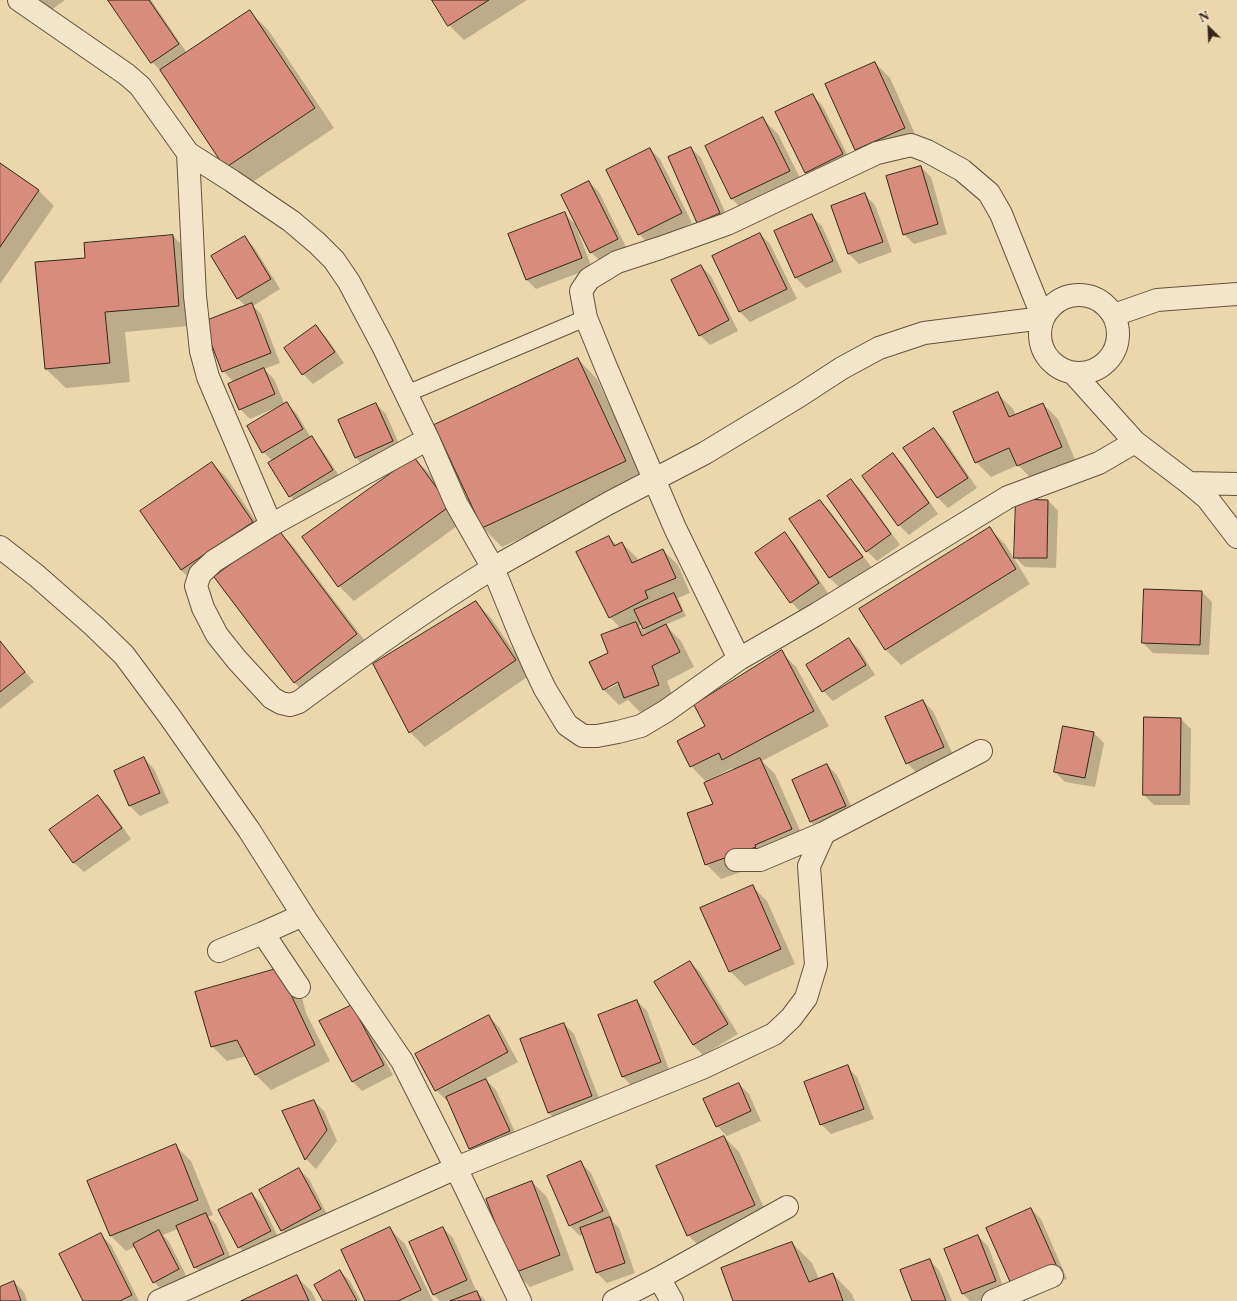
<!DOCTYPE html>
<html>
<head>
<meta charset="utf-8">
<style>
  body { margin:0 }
  #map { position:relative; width:1237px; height:1301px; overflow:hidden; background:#ecd7ad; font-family:"Libre Caslon Text",serif }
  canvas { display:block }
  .north { position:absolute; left:1189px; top:8px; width:40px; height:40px; -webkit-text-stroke:3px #f3e5ca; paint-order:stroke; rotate:336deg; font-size:11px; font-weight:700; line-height:16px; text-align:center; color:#342718 }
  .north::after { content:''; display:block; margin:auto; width:14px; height:18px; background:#342718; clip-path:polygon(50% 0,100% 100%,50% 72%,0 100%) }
</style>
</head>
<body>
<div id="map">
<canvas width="1237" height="1301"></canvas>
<div class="north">N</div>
</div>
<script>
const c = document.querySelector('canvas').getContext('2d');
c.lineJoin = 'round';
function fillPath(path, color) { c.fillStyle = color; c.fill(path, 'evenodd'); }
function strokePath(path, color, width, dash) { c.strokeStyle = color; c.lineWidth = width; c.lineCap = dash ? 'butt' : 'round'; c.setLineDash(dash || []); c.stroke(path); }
const shadow = new Path2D(`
  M 40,0 L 65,0 L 50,11 Z
  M 110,0 L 151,0 L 187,53 L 250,12 L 269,31 L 334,128 L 245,187 L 226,167 L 162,72 L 152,62 Z
  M 433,0 L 527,0 L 464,40 L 449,25 Z
  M 875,63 L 890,78 L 919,143 L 870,165 L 855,150 Z
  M 812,95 L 822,105 L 852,164 L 816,182 L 805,172 Z
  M 763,119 L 778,134 L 804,186 L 747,214 L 732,199 L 706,147 Z
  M 691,148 L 701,158 L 730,223 L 708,233 L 698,223 Z
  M 650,149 L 660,159 L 692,223 L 649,244 L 639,234 Z
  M 0,165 L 39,191 L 54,206 L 0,284 Z
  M 921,167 L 931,177 L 947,234 L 914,244 L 904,234 Z
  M 589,182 L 599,192 L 627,249 L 601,262 L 591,252 Z
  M 865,195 L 875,205 L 892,252 L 859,264 L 849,254 L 832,207 Z
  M 565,214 L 575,224 L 592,268 L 536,289 L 526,279 Z
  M 812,216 L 822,226 L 842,272 L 806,288 L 796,278 L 776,232 Z
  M 760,234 L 770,244 L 797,299 L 750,322 L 740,312 L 713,257 Z
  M 173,236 L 193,256 L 198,325 L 125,332 L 130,382 L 66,388 L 46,369 L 86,259 Z
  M 244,237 L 254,247 L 280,289 L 253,306 L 261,314 L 280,363 L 264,369 L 274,379 L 285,405 L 287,404 L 297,414 L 311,438 L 321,448 L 342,480 L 300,506 L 290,496 L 273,461 L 263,452 L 279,408 L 278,407 L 250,419 L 240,409 L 234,382 L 223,371 L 246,306 L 238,299 L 212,257 Z
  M 701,266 L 711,276 L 738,331 L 710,345 L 700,335 Z
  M 316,327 L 326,337 L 344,363 L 313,384 L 303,374 L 285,348 Z
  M 578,359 L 597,379 L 645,481 L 502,547 L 482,527 Z
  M 998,394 L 1013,409 L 1016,415 L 1043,404 L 1058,419 L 1076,462 L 1033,480 L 1018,465 L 991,477 L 976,462 Z
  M 376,404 L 386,414 L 402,451 L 365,467 L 355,457 Z
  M 934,429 L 944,439 L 977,488 L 948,508 L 938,498 L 904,449 Z
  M 893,454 L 903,464 L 938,514 L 909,535 L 899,525 Z
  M 414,458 L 429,473 L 464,521 L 354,601 L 339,586 Z
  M 212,463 L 227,478 L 267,538 L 278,530 L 292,545 L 372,650 L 309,697 L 294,682 L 258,545 L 196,585 L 181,570 L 141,511 Z
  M 851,480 L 861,490 L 900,545 L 877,561 L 867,551 Z
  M 1048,500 L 1058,511 L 1056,568 L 1025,567 L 1015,557 Z
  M 820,501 L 830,511 L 872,568 L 840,588 L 830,578 L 790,519 Z
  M 990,529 L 1005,544 L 1030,584 L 901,665 L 886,650 Z
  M 784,533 L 794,543 L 828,593 L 801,612 L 791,602 Z
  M 608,537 L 617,545 L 622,543 L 637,558 L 639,561 L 663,550 L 678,565 L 690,593 L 678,598 L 686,616 L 665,625 L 681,641 L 694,667 L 667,681 L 674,700 L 640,712 L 628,700 L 619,705 L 604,690 L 591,663 L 609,653 L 621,629 L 610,617 L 577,553 ZM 642,624 L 645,632 L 639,626 ZM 622,679 L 623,681 L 608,689 L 608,686 Z
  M 1145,590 L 1202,592 L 1212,602 L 1209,655 L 1153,653 L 1143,643 Z
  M 476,602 L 491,618 L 530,675 L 425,747 L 410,732 Z
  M 849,639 L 859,649 L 875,675 L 833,701 L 823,691 Z
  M 0,642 L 34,682 L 0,709 Z
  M 781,652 L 796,667 L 829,726 L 762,761 L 775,774 L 806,844 L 770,862 L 721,879 L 706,864 L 715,805 L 707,783 L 691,766 L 707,727 ZM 732,768 L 734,770 L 710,781 L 709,780 Z
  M 923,701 L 933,711 L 954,757 L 917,773 L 907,763 Z
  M 1145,718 L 1181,719 L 1191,729 L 1190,805 L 1154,805 L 1144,795 Z
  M 1064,727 L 1094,733 L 1104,743 L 1095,787 L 1065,782 L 1055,772 Z
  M 144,758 L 154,769 L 169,803 L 140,816 L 130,806 L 115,771 Z
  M 827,765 L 837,775 L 856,817 L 821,832 L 811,822 L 793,780 Z
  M 98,796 L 108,806 L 131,839 L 84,872 L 74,863 L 51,830 Z
  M 752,886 L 767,901 L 795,964 L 745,986 L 730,971 Z
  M 690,962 L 700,972 L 738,1034 L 703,1055 L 693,1045 L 656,983 Z
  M 298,983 L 306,1013 L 330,1061 L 271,1090 L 256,1075 L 247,1056 L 227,1061 L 212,1046 Z
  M 637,1001 L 647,1011 L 670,1072 L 632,1086 L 622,1076 Z
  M 351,1006 L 361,1016 L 393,1075 L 362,1091 L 352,1081 Z
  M 489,1017 L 499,1027 L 518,1062 L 485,1079 L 496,1090 L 519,1141 L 480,1158 L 470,1148 L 448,1099 L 446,1100 L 436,1090 Z
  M 564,1024 L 574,1034 L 602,1106 L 559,1123 L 549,1113 L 522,1040 Z
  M 847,1067 L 857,1077 L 874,1119 L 831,1134 L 821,1124 Z
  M 739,1084 L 749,1094 L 761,1121 L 727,1136 L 717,1126 Z
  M 314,1101 L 324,1111 L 337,1141 L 316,1169 L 306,1159 L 283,1112 Z
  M 724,1137 L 739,1152 L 770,1221 L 703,1250 L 688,1235 Z
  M 176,1146 L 191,1161 L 213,1215 L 208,1217 L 216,1224 L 234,1265 L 205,1277 L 195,1267 L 177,1229 L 163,1235 L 169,1242 L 188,1279 L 164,1292 L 154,1282 L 135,1247 L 126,1251 L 111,1236 L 88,1182 Z
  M 581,1163 L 591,1173 L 613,1222 L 619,1228 L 635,1273 L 607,1283 L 597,1273 L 583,1234 L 580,1236 L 570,1226 L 549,1177 Z
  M 299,1169 L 309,1179 L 330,1220 L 292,1240 L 282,1230 Z
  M 532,1182 L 547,1197 L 574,1270 L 530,1287 L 515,1272 Z
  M 252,1194 L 262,1204 L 280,1241 L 249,1257 L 239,1247 Z
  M 1031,1209 L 1041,1219 L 1067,1279 L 1022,1294 Z
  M 443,1228 L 453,1238 L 476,1290 L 467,1294 L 468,1295 L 477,1292 L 486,1301 L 440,1301 L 434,1295 L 410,1243 Z
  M 390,1229 L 405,1244 L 433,1301 L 366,1301 Z
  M 101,1235 L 111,1245 L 139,1301 L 84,1301 Z
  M 978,1236 L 988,1246 L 1005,1291 L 979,1301 L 970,1301 L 963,1294 Z
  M 792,1243 L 812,1263 L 819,1279 L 833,1274 L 852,1294 L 855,1301 L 734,1301 Z
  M 929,1260 L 939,1270 L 952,1301 L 913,1301 Z
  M 340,1271 L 350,1281 L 361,1301 L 324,1301 Z
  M 297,1277 L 312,1292 L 316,1301 L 244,1301 Z
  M 14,1282 L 24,1292 L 27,1301 L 0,1301 L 0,1288 Z`);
const building = new Path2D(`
  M 108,0 L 149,0 L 179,44 L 151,63 Z
  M 432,0 L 489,0 L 448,26 Z
  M 250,10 L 315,108 L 225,168 L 160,70 Z
  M 875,62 L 905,128 L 855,150 L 825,84 Z
  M 813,94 L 843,154 L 805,173 L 775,112 Z
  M 763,117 L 790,171 L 731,199 L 705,146 Z
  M 691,147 L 720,213 L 697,223 L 668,157 Z
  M 650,148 L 682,213 L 638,235 L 606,170 Z
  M 0,163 L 39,190 L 0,247 Z
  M 921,166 L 938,224 L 903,235 L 886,176 Z
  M 589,181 L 618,239 L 590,253 L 561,195 Z
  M 865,193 L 883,242 L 848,254 L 831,206 Z
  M 565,212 L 582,258 L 526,280 L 508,234 Z
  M 812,214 L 833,261 L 795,278 L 774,231 Z
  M 760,233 L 787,289 L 739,312 L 712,256 Z
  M 173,235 L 179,306 L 105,312 L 110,363 L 45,369 L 35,262 L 85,258 L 84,243 Z
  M 245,236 L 271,279 L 237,299 L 211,256 Z
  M 701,265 L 729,320 L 699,336 L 671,280 Z
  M 252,303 L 271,353 L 222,372 L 203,322 Z
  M 316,325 L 335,352 L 302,375 L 284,348 Z
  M 578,358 L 626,461 L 482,528 L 434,425 Z
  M 264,368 L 275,394 L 239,410 L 228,384 Z
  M 998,392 L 1009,417 L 1043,403 L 1062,447 L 1017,466 L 1009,448 L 975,463 L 953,412 Z
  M 287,402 L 303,429 L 262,453 L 247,426 Z
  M 376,403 L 393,441 L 355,458 L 338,420 Z
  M 934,428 L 968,478 L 937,498 L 903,448 Z
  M 312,436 L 333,470 L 289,497 L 268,463 Z
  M 893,453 L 929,503 L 898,526 L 862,476 Z
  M 414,457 L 450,506 L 338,587 L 302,537 Z
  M 212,462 L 253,522 L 181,570 L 140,511 Z
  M 851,479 L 891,534 L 866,552 L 827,496 Z
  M 1016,499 L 1048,500 L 1047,558 L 1014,558 Z
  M 820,500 L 863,557 L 829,578 L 789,519 Z
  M 990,527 L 1016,569 L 885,650 L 859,609 Z
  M 278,529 L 357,634 L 294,683 L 214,577 Z
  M 785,532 L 819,583 L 790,603 L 755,553 Z
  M 609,536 L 614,546 L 622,542 L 632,563 L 663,549 L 676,578 L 645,591 L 648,598 L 609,618 L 576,552 Z
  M 1144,589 L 1202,591 L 1200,645 L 1142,643 Z
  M 674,593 L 682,611 L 643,629 L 634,610 Z
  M 476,601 L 516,660 L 409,733 L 373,664 Z
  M 636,622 L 642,636 L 666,624 L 680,652 L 652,666 L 659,685 L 624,698 L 618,682 L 603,690 L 589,662 L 608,653 L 601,635 Z
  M 849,638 L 866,665 L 822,692 L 806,665 Z
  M 0,641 L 25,672 L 0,692 Z
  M 782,650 L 814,711 L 722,760 L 719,753 L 690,767 L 677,741 L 705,726 L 694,705 Z
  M 923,700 L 944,747 L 906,764 L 885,717 Z
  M 1144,717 L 1181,718 L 1180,795 L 1143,795 Z
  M 1063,726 L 1094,732 L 1085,778 L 1054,772 Z
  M 144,757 L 160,793 L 129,806 L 114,771 Z
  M 760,758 L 792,829 L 755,845 L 756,847 L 705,865 L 687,813 L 713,804 L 704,783 Z
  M 827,764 L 846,806 L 810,822 L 792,780 Z
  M 98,795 L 122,828 L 73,863 L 49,830 Z
  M 753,885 L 781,949 L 729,972 L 700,908 Z
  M 690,961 L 728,1024 L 693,1045 L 654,982 Z
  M 283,967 L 292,997 L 315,1045 L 255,1075 L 237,1040 L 211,1047 L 195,992 Z
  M 637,1000 L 661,1062 L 622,1077 L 598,1015 Z
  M 352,1005 L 384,1065 L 352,1082 L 319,1021 Z
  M 489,1015 L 508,1052 L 435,1091 L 415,1054 Z
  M 564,1023 L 592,1096 L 548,1113 L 520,1039 Z
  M 848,1065 L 864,1109 L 820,1125 L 804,1082 Z
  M 486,1079 L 510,1131 L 469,1149 L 446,1097 Z
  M 739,1083 L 751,1111 L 716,1127 L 703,1099 Z
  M 314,1100 L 327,1130 L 305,1160 L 282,1111 Z
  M 724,1136 L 755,1205 L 687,1236 L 656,1166 Z
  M 176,1144 L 198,1200 L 110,1236 L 87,1181 Z
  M 581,1161 L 603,1211 L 569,1226 L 547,1176 Z
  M 299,1168 L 321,1209 L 281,1231 L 259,1190 Z
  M 532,1181 L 560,1255 L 514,1273 L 486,1199 Z
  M 252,1193 L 271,1231 L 238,1248 L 218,1210 Z
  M 1031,1208 L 1058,1269 L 1011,1284 L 986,1228 Z
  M 206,1213 L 224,1254 L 194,1268 L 176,1226 Z
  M 610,1217 L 625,1263 L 596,1273 L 580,1228 Z
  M 390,1227 L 421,1290 L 398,1301 L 365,1301 L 341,1250 Z
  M 443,1227 L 467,1280 L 433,1295 L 409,1242 Z
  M 159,1230 L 179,1269 L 153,1283 L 133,1244 Z
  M 101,1233 L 132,1295 L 120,1301 L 83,1301 L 59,1254 Z
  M 978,1235 L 996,1281 L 962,1294 L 944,1249 Z
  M 792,1242 L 809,1282 L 833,1273 L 843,1301 L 733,1301 L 721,1268 Z
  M 930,1259 L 946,1301 L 912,1301 L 900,1270 Z
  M 340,1270 L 357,1301 L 323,1301 L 314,1285 Z
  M 297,1275 L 309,1301 L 241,1301 Z
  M 14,1281 L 21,1301 L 0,1301 L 0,1287 Z
  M 477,1291 L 481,1301 L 450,1301 Z`);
const lane = new Path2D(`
  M 406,394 L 586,318`);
const street = new Path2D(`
  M 19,0 L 126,74 L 140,86 L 188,153 L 232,181 L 291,221 L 317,243 L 334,260 L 349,282 L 383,346 L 428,439 L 456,503 L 493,568 C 426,609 362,655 299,702 L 290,705 L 281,703 L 272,698 L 237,660 L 217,635 L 203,608 L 196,586 L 200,574 L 214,561 L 271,525 L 428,439
  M 188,153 L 195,296 L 201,351 L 208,377 L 271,525
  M1040 334a39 39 0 1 1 78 0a39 39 0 1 1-78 0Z
  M 1114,315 L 1157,300 L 1237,294
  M 1074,374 L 1135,442
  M 1189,483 L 1207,498 L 1237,537
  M 0,547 L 37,576 L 94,626 L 124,655 L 170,717 L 249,830 L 306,920 L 402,1061 L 456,1168 L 520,1301
  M 739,659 L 675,528 L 606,367 L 586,318 L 581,291 L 589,279 L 617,262 L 660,248 L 727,224 L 877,153 L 911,145 L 927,151 L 962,170 L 989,193 L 1001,214 L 1043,318 L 924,333 L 879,348 L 842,368 L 799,396 L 705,453 L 609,503 L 493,568 L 522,639 L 535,668 L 545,689 L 567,725 L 583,736 L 597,736 L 618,732 L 641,726 L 666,711 L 739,659 L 817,614 L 1008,497 L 1099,463 L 1135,442 L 1189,483 L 1237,484
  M 736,860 L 760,860 L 824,833
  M 219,951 L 263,933
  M 299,987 L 263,933 L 303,915
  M 659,1278 L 787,1207
  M 159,1301 L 456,1168 L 702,1068 L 774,1034 L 791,1018 L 806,998 L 816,965 L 809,866 L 824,833 L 981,751
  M 614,1301 L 659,1278 L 672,1301
  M 993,1301 L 1052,1276`);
fillPath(shadow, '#0003');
fillPath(building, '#d88c7b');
strokePath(building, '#342718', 1);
strokePath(lane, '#62533d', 18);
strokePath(street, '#62533d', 24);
strokePath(lane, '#f3e5ca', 16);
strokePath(street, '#f3e5ca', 22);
</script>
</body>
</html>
